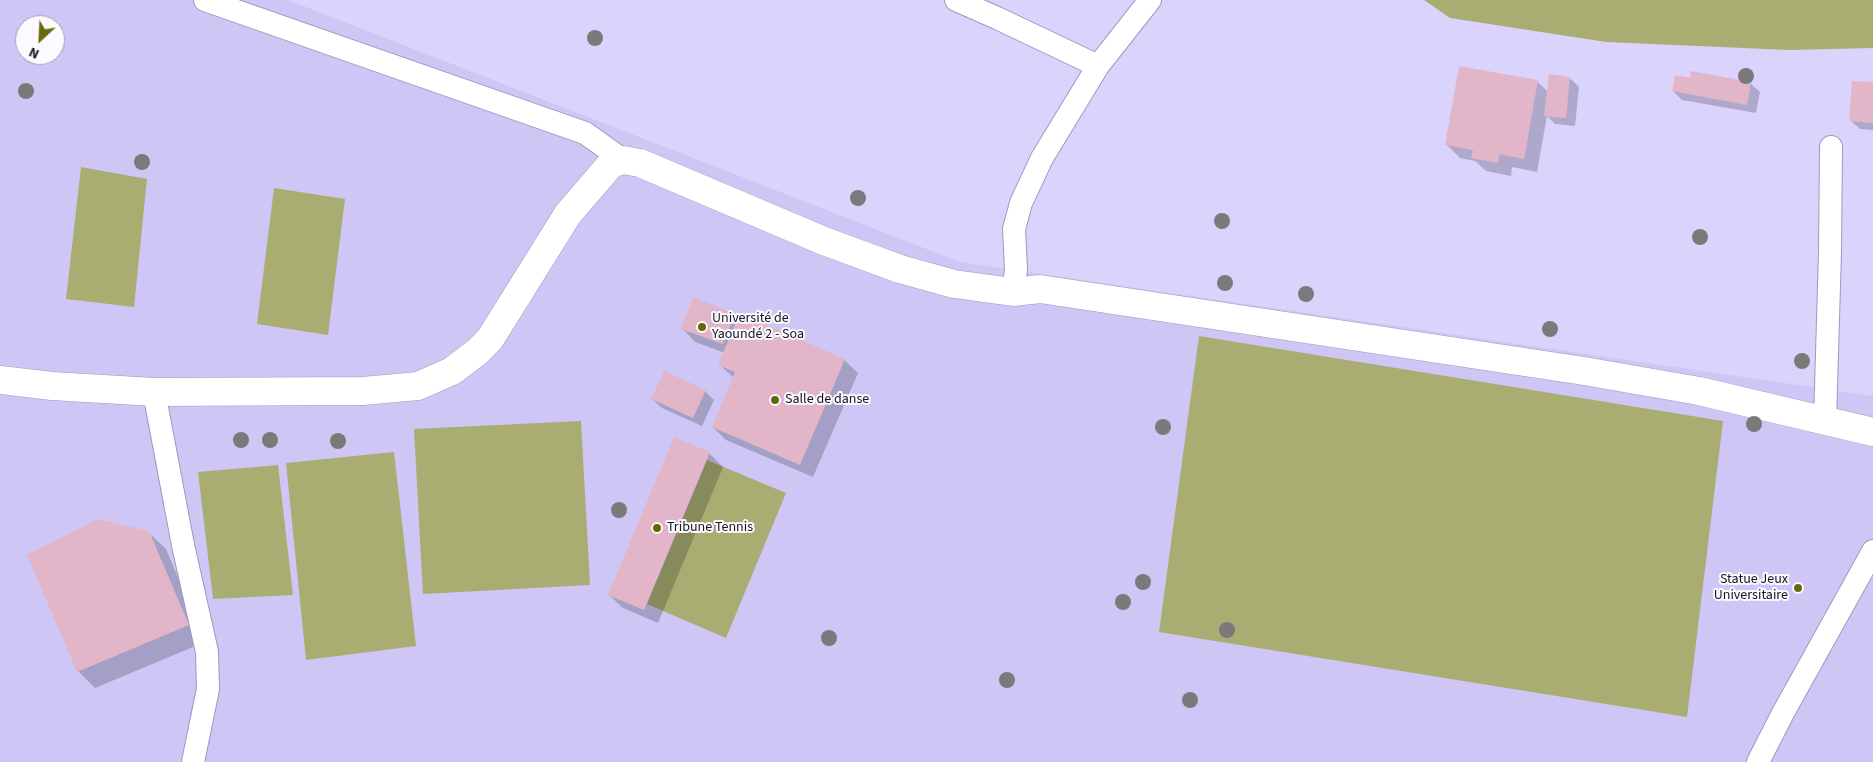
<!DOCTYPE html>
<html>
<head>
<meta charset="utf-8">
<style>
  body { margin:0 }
  #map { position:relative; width:1873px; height:762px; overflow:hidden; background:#dad4fd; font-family:"Source Sans 3",sans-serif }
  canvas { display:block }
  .north { position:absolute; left:15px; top:15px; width:50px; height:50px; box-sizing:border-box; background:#fbfbff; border:1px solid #9f9fa7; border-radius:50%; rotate:205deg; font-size:14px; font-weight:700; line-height:20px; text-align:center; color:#161422 }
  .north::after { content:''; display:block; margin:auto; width:18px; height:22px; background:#676a0a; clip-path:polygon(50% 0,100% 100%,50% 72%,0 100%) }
</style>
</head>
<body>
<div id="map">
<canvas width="1873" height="762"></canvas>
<div class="north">N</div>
</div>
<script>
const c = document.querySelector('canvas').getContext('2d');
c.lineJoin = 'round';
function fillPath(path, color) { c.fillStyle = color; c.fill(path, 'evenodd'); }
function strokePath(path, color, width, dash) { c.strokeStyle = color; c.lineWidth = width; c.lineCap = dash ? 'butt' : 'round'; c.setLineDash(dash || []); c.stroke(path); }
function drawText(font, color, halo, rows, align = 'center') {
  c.font = font + ' "Source Sans 3",sans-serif'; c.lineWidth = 4; c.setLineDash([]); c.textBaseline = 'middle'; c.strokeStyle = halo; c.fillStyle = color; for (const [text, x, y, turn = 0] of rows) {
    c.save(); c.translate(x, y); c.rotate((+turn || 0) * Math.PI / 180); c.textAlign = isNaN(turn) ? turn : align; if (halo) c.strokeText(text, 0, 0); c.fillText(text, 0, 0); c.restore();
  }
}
const built = new Path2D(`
  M 0,0 L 288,0 L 960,262 L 1873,396 L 1873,762 L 0,762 ZM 25,25 L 55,25 L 55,55 L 25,55 Z`);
const green = new Path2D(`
  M 1424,0 L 1873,0 L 1873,48 L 1789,50 L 1606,42 L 1450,18 Z
  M 81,167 L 147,179 L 134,307 L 66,299 Z
  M 274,188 L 345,199 L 328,335 L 257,324 Z
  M 1199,336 L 1723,421 L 1687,717 L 1159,632 Z
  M 581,421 L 590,585 L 423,594 L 414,429 Z
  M 394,452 L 416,646 L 306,660 L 286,463 Z
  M 707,460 L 786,493 L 726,638 L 647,604 Z
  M 278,465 L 293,595 L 213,599 L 198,472 Z`);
const shadow = new Path2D(`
  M 1570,78 L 1579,87 L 1575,126 L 1555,124 L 1547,116 L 1537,172 L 1512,167 L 1511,176 L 1486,171 L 1475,161 L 1460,158 L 1446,144 L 1538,82 L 1548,92 Z
  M 1691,79 L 1750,83 L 1760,92 L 1756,113 L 1682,100 L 1673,91 Z
  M 1873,84 L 1873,130 L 1860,129 L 1850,120 Z
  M 734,315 L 739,320 L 844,360 L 858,373 L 813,477 L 726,440 L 713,427 L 734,378 L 720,365 L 725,353 L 695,342 L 682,328 Z
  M 705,391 L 714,400 L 702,426 L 662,408 L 652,399 Z
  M 709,453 L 723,467 L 658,623 L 623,608 L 609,595 Z
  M 148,532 L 166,549 L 205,642 L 95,688 L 78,671 Z`);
const building = new Path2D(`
  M 1459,66 L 1538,80 L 1524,159 L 1499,154 L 1498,163 L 1471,158 L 1473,150 L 1445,145 Z
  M 1691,71 L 1751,82 L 1747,105 L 1672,91 L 1675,75 L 1690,78 Z
  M 1549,74 L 1570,77 L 1566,118 L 1544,116 Z
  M 1852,81 L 1873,82 L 1873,123 L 1849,121 Z
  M 693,297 L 735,314 L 723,344 L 681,329 Z
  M 740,313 L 845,359 L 800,465 L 712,427 L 735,372 L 718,365 Z
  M 664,371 L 706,390 L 693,418 L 651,399 Z
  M 674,437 L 710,452 L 644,610 L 608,595 Z
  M 98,519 L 149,531 L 189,625 L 77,672 L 27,555 Z`);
const minor = new Path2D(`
  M 205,0 L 585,133 L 623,160
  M 956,0 L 997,18 L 1098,66 L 1042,158 L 1021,203 L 1014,229 L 1016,270 L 1013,292
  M 1098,66 L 1150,0
  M 154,392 L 183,545 L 207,652 L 208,689 L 193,762
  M 1825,421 L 1830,252 L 1831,147
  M 1758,762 L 1783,713 L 1873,551`);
const tertiary = new Path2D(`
  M 0,380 L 52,386 L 154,392 L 363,391 L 418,386 L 452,371 L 477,352 L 490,339 L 568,214 L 611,164 L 623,160 L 640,163 L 824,241 L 900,269 L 954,284 L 1013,292 L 1040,289 L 1584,371 L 1699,391 L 1873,432`);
const trees = [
  [595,38],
  [1746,76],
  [26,91],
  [142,162],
  [858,198],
  [1222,221],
  [1700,237],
  [1225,283],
  [1306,294],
  [1550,329],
  [1802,361],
  [1754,424],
  [1163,427],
  [241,440],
  [270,440],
  [338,441],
  [619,510],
  [1143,582],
  [1123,602],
  [1227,630],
  [829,638],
  [1007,680],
  [1190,700]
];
const markers = [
  [702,327,5,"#676a0a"],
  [775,400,5,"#676a0a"],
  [657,528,5,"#676a0a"],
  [1798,588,5,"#676a0a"]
];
const poiNames = [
  ["Université de",712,319],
  ["Yaoundé 2 - Soa",712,335],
  ["Salle de danse",785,400],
  ["Tribune Tennis",667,528],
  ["Statue Jeux",1788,580,"right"],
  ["Universitaire",1788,596,"right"]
];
fillPath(built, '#cec7f6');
fillPath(green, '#a9ad72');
fillPath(shadow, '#0003');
fillPath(building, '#e2b6c8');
strokePath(minor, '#9e98be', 24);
strokePath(tertiary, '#9e98be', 29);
strokePath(minor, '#fff', 22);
strokePath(tertiary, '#fff', 28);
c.fillStyle = '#7b7979';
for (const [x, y] of trees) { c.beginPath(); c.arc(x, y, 8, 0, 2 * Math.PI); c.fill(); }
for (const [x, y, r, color] of markers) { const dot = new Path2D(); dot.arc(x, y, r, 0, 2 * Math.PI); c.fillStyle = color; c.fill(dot); strokePath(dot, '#fbfbff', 2); }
drawText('14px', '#161422', '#fbfbff', poiNames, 'left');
</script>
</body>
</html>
